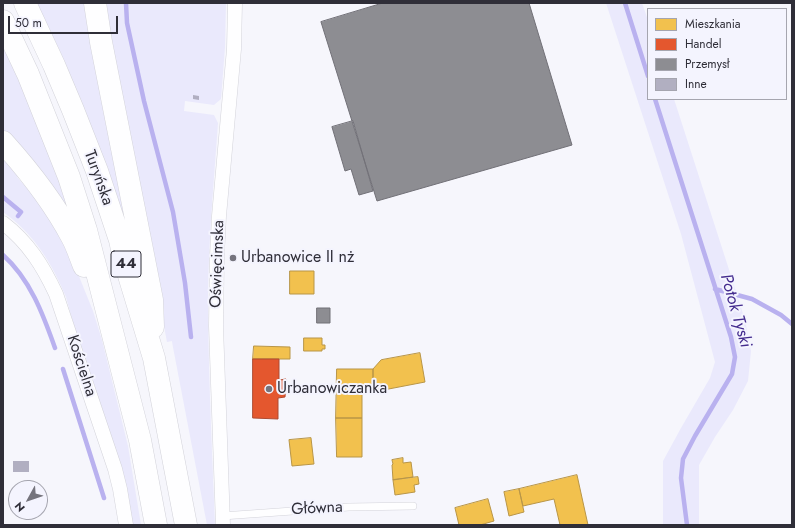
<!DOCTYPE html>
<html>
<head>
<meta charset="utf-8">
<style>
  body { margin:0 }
  #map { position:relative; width:795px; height:528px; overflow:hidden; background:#f6f6fc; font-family:Jost,sans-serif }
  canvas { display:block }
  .frame { position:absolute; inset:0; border:4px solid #2f2e38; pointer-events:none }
  .legend { position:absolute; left:647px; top:8px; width:140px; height:92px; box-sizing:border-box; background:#f4f4fe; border:1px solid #a5a5af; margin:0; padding:5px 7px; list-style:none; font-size:12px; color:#2f2e38 }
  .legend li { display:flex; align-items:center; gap:8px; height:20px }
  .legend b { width:20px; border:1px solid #a5a5af }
  .north { position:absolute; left:8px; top:480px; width:40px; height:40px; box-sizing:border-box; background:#f4f4fe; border:1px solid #a5a5af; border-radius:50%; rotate:230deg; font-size:11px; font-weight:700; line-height:16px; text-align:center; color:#2f2e38 }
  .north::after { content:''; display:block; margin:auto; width:14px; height:18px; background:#75747d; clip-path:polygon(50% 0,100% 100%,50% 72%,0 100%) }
  .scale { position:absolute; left:8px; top:16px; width:110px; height:18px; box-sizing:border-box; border:2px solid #2f2e38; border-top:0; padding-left:5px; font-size:12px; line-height:14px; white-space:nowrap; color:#2f2e38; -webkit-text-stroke:3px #f4f4fe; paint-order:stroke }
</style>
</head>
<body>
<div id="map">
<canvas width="795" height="528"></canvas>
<div class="frame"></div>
<ul class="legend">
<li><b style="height:11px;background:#f2c14e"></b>Mieszkania</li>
<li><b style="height:11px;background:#e4572e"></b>Handel</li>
<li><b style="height:11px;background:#8d8d92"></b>Przemysł</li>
<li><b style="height:11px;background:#b1afc1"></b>Inne</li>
</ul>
<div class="north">N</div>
<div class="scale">50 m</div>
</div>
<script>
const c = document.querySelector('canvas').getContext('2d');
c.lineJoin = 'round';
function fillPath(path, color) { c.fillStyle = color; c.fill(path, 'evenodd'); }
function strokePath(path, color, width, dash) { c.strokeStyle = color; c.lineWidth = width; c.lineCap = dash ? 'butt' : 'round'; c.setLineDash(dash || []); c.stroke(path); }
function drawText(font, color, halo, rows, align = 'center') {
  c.font = font + ' Jost,sans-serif'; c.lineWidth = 4; c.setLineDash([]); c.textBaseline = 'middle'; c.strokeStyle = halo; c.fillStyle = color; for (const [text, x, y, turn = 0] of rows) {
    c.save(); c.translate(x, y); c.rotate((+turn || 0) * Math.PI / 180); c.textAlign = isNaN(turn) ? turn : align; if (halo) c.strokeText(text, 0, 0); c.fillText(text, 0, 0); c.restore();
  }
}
const green = new Path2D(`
  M 35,3 L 87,3 L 136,256 Z
  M 102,3 L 226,3 L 225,47 L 221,99 L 214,105 L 185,101 L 184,111 L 214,115 L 218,123 C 214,179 209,235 208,292 C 208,370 212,447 215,525 L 207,525 L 172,342 L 172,341 L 167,342 Z
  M 606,3 L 642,3 L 648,20 L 648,99 L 674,99 L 733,282 L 745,320 L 751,351 L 748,381 L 733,410 L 715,437 L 699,465 L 699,525 L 663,525 L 663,461 L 681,428 L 710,378 L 715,362 L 681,234 Z
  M 3,42 L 26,93 L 79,230 L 3,132 Z
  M 3,153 L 21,174 L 17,177 L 34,196 L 50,218 L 72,259 L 93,311 L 102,340 L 128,446 L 141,525 L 133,525 C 120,446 86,374 66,297 C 52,263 34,234 3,212 Z`);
const homes = new Path2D(`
  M 290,271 L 314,271 L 314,294 L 290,294 Z
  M 304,338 L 322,338 L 322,345 L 325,345 L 325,349 L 322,349 L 322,351 L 304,351 Z
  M 254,346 L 290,347 L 290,359 L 253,359 Z
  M 420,353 L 425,382 L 373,392 L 373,369 L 381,360 Z
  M 337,369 L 373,369 L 373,392 L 362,392 L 362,418 L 336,418 Z
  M 336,418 L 362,418 L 362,457 L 337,457 Z
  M 311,438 L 314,464 L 292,466 L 289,440 Z
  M 403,458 L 403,463 L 411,462 L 413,477 L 393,480 L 392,465 L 393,464 L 392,460 Z
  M 577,475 L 588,525 L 560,525 L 554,499 L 523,506 L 519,489 Z
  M 418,477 L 419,484 L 414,485 L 415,492 L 395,495 L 393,480 Z
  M 519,489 L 524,512 L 509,516 L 504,492 Z
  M 488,499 L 494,521 L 480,525 L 459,525 L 455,508 Z`);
const shops = new Path2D(`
  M 253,359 L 279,359 L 279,380 L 286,379 L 285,397 L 278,398 L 278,419 L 253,418 Z`);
const industry = new Path2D(`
  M 383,3 L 529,3 L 572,145 L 377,201 L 321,22 Z
  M 353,121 L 373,191 L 359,195 L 351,169 L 345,171 L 332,127 Z
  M 317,308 L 330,308 L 330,323 L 317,323 Z`);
const stream = new Path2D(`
  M 126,3 L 127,23 L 144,101 L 173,212 L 185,283 L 191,337
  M 625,3 L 648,76
  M 655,99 L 731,337 L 735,357 L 732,374 L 695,436 L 683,459 L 681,478 L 687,525
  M 3,197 L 21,212 L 18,216
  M 3,255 C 30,279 43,314 55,348
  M 715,289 L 752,299 L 781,315 L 792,324
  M 63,369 L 104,498`);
const building = new Path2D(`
  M 193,95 L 199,96 L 199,100 L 193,99 Z
  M 13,461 L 29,461 L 29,472 L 13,472 Z`);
const lane = new Path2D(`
  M 222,516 L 349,507 L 413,506`);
const street = new Path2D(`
  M 3,223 C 28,242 43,266 56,294 L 115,469 L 120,489 L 126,525
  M 223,525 L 216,326 L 217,256 L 219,216 L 234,49 L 235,3`);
const highway = new Path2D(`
  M 25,3 L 54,65 L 73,110 L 97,171 L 120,240 L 124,259 L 154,358 L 186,525
  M 95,3 L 101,42 L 152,300 L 153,327
  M 3,21 L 28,74 L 69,177 L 86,230 L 140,440 L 156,525
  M 3,142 C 30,172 53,201 72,237 C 77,246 80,256 84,266`);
const markers = [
  [233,258,4,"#75747d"],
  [269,389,4,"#75747d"]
];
const shields = [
  [126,264,30]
];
const shieldNames = [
  ["44",126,264]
];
const streetNames = [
  ["Turyńska",98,178,70],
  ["Oświęcimska",218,264,-88],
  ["Kościelna",81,366,72],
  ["Główna",317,509,-3]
];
const poiNames = [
  ["Urbanowice II nż",241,258],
  ["Urbanowiczanka",277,389]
];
const waterNames = [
  ["Potok Tyski",735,311,74]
];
fillPath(green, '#eae9fc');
fillPath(homes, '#f2c14e');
strokePath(homes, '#b89547', 1);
fillPath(shops, '#e4572e');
strokePath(shops, '#ae4b31', 1);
fillPath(industry, '#8d8d92');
strokePath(industry, '#717077', 1);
strokePath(stream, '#b9b1ef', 4.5);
fillPath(building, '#b1afc1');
strokePath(lane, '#d3d3da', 8);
strokePath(street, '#d3d3da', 15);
strokePath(highway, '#d3d3da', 23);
strokePath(lane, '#fefeff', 7);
strokePath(street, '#fefeff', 14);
strokePath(highway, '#fefeff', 22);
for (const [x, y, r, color] of markers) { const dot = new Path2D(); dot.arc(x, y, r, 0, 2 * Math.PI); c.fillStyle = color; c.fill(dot); strokePath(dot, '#f4f4fe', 1.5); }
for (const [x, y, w] of shields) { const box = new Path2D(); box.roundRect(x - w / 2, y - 13, w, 26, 3); c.fillStyle = '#f4f4fe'; c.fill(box); strokePath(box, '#2f2e38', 1); }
drawText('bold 15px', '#2f2e38', null, shieldNames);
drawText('16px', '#2f2e38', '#f4f4fe', streetNames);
drawText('16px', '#2f2e38', '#f4f4fe', poiNames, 'left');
drawText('italic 17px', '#442c8e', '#f4f4fe', waterNames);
</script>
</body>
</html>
